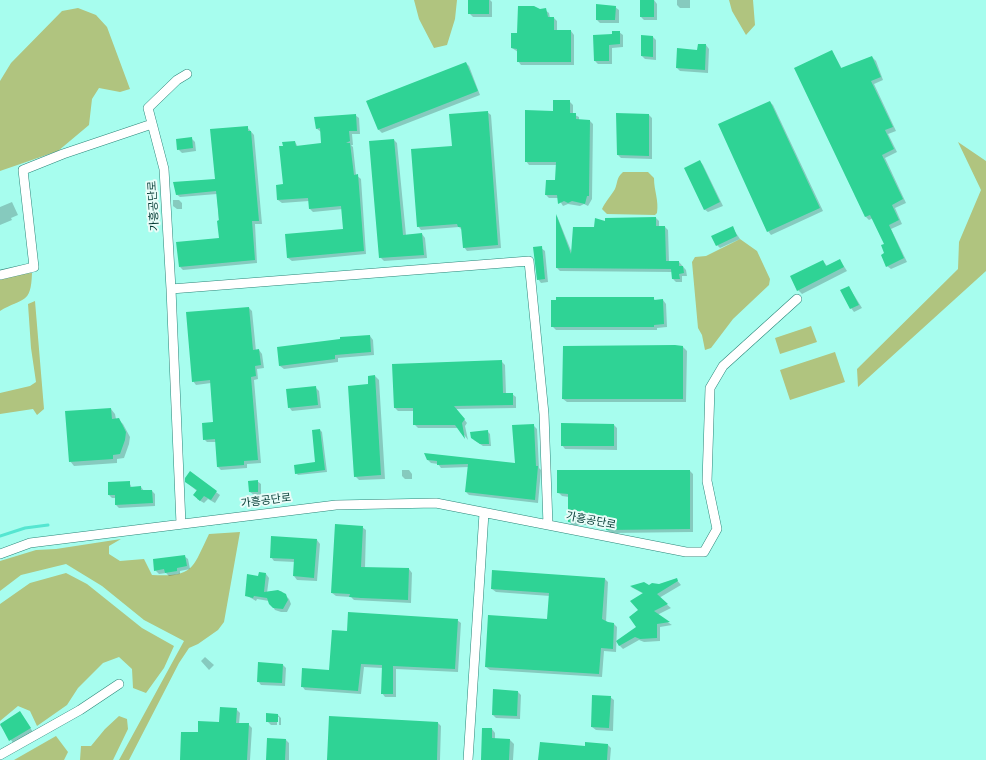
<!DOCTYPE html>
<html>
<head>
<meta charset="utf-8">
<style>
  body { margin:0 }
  canvas { display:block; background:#a7fdee }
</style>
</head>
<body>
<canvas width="986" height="760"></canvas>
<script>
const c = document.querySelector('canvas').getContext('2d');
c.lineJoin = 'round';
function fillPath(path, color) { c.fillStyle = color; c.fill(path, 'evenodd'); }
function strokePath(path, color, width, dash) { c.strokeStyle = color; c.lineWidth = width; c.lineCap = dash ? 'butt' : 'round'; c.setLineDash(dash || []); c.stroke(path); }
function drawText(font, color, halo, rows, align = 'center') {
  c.font = font + ' "Varela Round","Noto Sans KR",sans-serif'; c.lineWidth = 4; c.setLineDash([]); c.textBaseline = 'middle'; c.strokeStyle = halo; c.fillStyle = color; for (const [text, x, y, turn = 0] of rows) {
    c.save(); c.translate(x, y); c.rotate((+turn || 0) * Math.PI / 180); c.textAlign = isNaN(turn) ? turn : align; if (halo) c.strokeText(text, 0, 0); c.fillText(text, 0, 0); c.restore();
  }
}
const green = new Path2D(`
  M 414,0 L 457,0 L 455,19 L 447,45 L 434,48 L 419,19 Z
  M 729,0 L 753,0 L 755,25 L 746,35 L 732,11 Z
  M 78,8 L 96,15 L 107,27 L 130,89 L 120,92 L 99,88 L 92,99 L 89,125 L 58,151 L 0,171 L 0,81 L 11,63 L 62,11 Z
  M 958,142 L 986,161 L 986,271 L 858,387 L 857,369 L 958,269 L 959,242 L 981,190 Z
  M 623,172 L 648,172 L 654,178 C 654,191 659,200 657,213 L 655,215 L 607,214 L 602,209 C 605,202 611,196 615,189 C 618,182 616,178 623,172 Z
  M 740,239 L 757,251 L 770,279 L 769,285 L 733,319 L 711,348 L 705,350 L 702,335 L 698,328 L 692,262 L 695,257 L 706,256 Z
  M 32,273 C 31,305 23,297 0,311 L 0,279 L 8,274 Z
  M 35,301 L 44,409 L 37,415 L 33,409 L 0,414 L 0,393 L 30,386 L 36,382 L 31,348 L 28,304 Z
  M 811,326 L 817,342 L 780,354 L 775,338 Z
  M 835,352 L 845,382 L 790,400 L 780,370 Z
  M 240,532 L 224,622 L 218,630 L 198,644 L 189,648 L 179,663 L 129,760 L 119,760 L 184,641 L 144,620 L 102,586 L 66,564 L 21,575 L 0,591 L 0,561 L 36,550 L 56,549 L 121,539 L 109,546 L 109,554 L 120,561 L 144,559 L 152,575 C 194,577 192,569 209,534 Z
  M 66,573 L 87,584 L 142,628 L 174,646 L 164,668 L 146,693 L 133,688 L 132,669 L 119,657 L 103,663 L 78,688 L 67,705 L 37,726 L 30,711 L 18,706 L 0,721 L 0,604 L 30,583 Z
  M 119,716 L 127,719 L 128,729 L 113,760 L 80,760 L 81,746 L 91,746 L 105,729 Z
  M 56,736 L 68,752 L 64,760 L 14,760 Z`);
const shadow = new Path2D(`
  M 469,0 L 490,0 L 492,2 L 492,17 L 473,17 L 469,13 Z
  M 654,0 L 657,4 L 657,20 L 644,20 L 641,17 Z
  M 677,0 L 690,0 L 690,8 L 680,8 L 677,5 Z
  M 615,7 L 619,10 L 619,23 L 600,23 L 597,20 Z
  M 545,10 L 549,13 L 550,18 L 554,18 L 557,21 L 557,31 L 571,31 L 574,35 L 574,65 L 521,65 L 518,61 L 518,52 L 512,48 L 518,34 Z
  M 619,32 L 623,35 L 623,47 L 612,48 L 612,64 L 598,64 L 595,61 L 613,35 Z
  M 653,37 L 656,40 L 656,60 L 645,59 L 642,56 Z
  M 706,45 L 709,49 L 708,73 L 680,71 L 677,68 Z
  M 832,51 L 842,69 L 872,57 L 876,61 L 883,80 L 874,84 L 896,131 L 888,134 L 897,152 L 885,158 L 906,203 L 895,208 L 902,224 L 891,229 L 907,262 L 891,269 L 887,266 L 885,244 L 873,218 L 869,220 L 866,217 L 795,68 Z
  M 466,63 L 469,66 L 480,95 L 382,133 L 379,130 L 367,101 Z
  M 569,101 L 573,105 L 573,114 L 579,117 L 579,120 L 590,121 L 593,124 L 592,199 L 588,206 L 584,204 L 580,206 L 568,204 L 563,206 L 558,198 L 549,198 L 546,195 L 556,181 L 557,165 L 529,165 L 526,161 L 554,112 Z
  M 770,102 L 773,105 L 823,211 L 771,235 L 768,231 Z
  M 487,112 L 491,115 L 501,248 L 467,251 L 464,247 L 463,231 L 459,227 L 421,230 L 418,226 L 453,147 Z
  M 355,115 L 359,118 L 360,134 L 352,134 L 353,145 L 351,145 L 353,147 L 356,175 L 361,179 L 366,254 L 292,261 L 288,258 L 286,235 L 344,230 L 343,209 L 313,212 L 310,209 L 309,201 L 282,203 L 278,200 L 284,185 L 295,142 L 298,147 L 322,144 L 321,132 L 316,128 Z
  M 649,115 L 652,118 L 652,159 L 621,158 L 618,155 Z
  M 247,127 L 254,135 L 262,224 L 255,224 L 257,263 L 183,270 L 180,267 L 220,239 L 217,194 L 180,197 L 176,194 L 216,180 Z
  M 191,138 L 195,142 L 196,151 L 182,153 L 178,149 Z
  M 394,140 L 397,143 L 406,235 L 422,234 L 425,238 L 427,258 L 384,261 L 380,257 Z
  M 700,161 L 703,165 L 723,206 L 708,212 L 704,209 Z
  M 173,200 L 179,200 L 182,203 L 182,209 L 177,209 L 173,206 Z
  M 12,202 L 18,215 L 11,218 L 12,220 L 0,225 L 0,207 Z
  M 557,216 L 572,253 L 594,228 L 606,223 L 656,218 L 659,221 L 659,227 L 665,227 L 668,230 L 669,262 L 679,262 L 686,270 L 687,276 L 682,276 L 682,282 L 676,282 L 673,279 L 672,272 L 560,271 L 557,268 Z
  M 732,227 L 740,239 L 720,248 L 717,245 Z
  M 541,248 L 545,251 L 548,282 L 541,283 L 538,279 Z
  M 840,260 L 847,271 L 802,294 L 798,290 L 823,261 L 827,266 Z
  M 849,287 L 862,308 L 854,312 L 851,308 Z
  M 653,298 L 656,301 L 663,300 L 666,304 L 667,327 L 657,328 L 657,330 L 556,330 L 552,326 Z
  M 249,308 L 252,311 L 256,351 L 259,350 L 262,354 L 264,368 L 257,369 L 258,379 L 254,380 L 261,463 L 247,464 L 247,468 L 221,470 L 218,467 L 216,442 L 207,442 L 204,439 L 214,423 L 211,383 L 196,385 L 193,381 Z
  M 370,336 L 373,340 L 374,355 L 338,358 L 338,362 L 284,369 L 280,366 L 278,348 Z
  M 564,347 L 683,347 L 687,351 L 686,402 L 567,402 L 563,399 Z
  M 502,362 L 505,365 L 506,394 L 512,394 L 516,397 L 516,408 L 456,409 L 467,423 L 465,426 L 468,440 L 459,428 L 418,428 L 414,424 L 414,411 L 398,411 L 395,408 Z
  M 375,376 L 379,380 L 385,479 L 359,480 L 355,476 L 369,385 L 369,377 Z
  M 316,388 L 319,391 L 321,408 L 292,411 L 289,407 Z
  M 111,409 L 115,414 L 116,419 L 118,419 L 123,424 L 130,437 L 129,444 L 124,458 L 117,459 L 117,463 L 74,466 L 70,461 Z
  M 533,425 L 537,429 L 539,468 L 541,470 L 538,503 L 469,495 L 466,492 L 469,467 L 441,468 L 438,464 L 431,463 L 428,460 L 516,464 Z
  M 614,425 L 617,428 L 617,450 L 565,449 L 562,445 Z
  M 320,430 L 322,432 L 327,472 L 298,475 L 296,473 L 316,463 Z
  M 488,432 L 490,434 L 491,446 L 483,446 L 474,440 Z
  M 402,470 L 409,470 L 412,474 L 412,479 L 405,479 L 402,476 Z
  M 690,471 L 693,474 L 693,532 L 611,533 L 607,530 L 607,525 L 573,525 L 569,522 L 569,497 L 562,496 L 558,492 Z
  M 257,481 L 261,484 L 261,495 L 254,495 L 250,492 Z
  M 129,482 L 132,488 L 141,487 L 144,491 L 152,491 L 155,494 L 155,506 L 119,508 L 116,505 L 116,498 L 112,498 L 109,495 L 109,483 Z
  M 186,482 L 216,492 L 220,495 L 215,503 L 208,499 L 204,503 L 197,499 L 197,491 Z
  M 362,527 L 366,530 L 365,568 L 409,569 L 412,573 L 411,603 L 354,600 L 351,597 L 336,596 L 332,593 Z
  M 317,540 L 320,544 L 317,581 L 297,580 L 294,576 L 295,562 L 274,561 L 271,557 Z
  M 184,556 L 188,559 L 190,569 L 180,571 L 180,574 L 169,576 L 166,573 L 159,574 L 155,570 Z
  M 266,574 L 269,578 L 267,593 L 281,591 L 289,599 L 291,604 L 287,612 L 281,612 L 275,610 L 269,601 L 257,599 L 256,601 L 246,595 L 259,577 Z
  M 605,579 L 608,582 L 606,622 L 614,624 L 617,627 L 616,652 L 604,651 L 602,677 L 490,670 L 486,667 L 548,620 L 550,596 L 496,592 L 492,589 Z
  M 676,579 L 681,585 L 659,598 L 671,608 L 657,615 L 672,625 L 660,627 L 660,641 L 644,642 L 639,640 L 623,649 L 619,645 L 637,627 L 639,610 L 644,594 L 631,587 L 659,585 Z
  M 457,620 L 461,623 L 458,672 L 396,669 L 396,697 L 385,697 L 382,693 L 382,668 L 364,667 L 361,694 L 305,690 L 302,686 L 330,671 L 348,632 Z
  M 205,657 L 214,665 L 209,670 L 201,661 Z
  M 283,665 L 286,668 L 285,686 L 261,685 L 258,681 Z
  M 494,690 L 518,692 L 521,695 L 520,719 L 496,718 L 493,715 Z
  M 610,697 L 614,700 L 613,731 L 596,730 L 592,727 Z
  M 236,709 L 240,713 L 239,724 L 248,724 L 252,728 L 250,760 L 181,760 L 199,733 L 220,723 Z
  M 20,713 L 33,732 L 14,744 L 0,725 Z
  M 278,715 L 281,718 L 281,725 L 279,725 L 279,717 L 277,717 L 277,725 L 271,725 L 267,721 Z
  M 438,723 L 441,726 L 440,760 L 328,760 Z
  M 492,729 L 495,733 L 495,740 L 510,740 L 514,744 L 513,760 L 481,760 Z
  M 286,740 L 289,743 L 289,760 L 267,760 Z
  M 608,745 L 611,748 L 610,760 L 539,760 L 586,747 Z`);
const stream = new Path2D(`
  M 0,536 L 25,528 L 48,525`);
const building = new Path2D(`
  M 468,0 L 489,0 L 489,14 L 468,14 Z
  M 640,0 L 654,0 L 654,17 L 640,17 Z
  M 596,4 L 616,6 L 615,20 L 596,20 Z
  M 518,6 L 534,6 L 540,9 L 546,8 L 548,17 L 554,17 L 554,30 L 571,30 L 571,62 L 517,62 L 517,49 L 511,48 L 511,33 L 517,33 Z
  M 612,31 L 620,31 L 620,44 L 609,45 L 609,61 L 594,61 L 593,35 L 612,34 Z
  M 641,35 L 653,36 L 653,57 L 641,56 Z
  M 698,44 L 706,44 L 705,70 L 676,68 L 677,48 L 697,50 Z
  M 832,50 L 841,68 L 872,56 L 881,77 L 871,81 L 893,127 L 885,130 L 894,149 L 882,155 L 903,199 L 892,205 L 899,220 L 889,225 L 904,258 L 886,267 L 881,255 L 884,253 L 881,245 L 884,244 L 870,215 L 865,217 L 794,68 Z
  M 466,62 L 478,91 L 378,130 L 366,101 Z
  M 553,100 L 570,100 L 570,113 L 576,113 L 576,119 L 590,120 L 589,196 L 587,196 L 585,204 L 572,201 L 568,203 L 564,201 L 558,204 L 557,195 L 545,195 L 546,180 L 555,180 L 556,162 L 525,162 L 525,110 L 553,111 Z
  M 770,101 L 820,208 L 767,232 L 718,124 Z
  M 488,111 L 498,245 L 463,248 L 461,227 L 458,227 L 457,224 L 417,227 L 411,149 L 452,146 L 449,114 Z
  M 616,113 L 649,114 L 649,156 L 617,155 Z
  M 356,114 L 357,131 L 349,131 L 350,141 L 346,143 L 350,143 L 354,175 L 358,174 L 364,251 L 287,258 L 285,234 L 343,229 L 341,206 L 309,209 L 308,198 L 277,200 L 276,185 L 283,184 L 279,146 L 283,146 L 282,142 L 295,141 L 296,146 L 321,143 L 320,128 L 316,129 L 314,117 Z
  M 248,126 L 248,131 L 251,131 L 259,221 L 252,221 L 255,260 L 179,267 L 176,242 L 219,238 L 217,221 L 219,220 L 216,191 L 176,195 L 173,182 L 215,179 L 210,129 Z
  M 192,137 L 193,148 L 177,150 L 176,139 Z
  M 394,139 L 403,235 L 422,233 L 424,255 L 379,258 L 369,141 Z
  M 700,160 L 720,202 L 704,210 L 684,168 Z
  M 556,214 L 571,254 L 573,227 L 594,227 L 595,218 L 605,221 L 605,218 L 656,217 L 656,226 L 665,226 L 666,261 L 679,261 L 679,266 L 683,266 L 684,273 L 679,274 L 680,279 L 672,279 L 671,269 L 556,268 Z
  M 733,226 L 737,236 L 716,246 L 711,236 Z
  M 542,246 L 545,279 L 537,280 L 533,247 Z
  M 840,259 L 844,267 L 797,291 L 790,276 L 823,260 L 826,266 Z
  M 849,286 L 859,305 L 850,309 L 840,290 Z
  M 556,297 L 654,297 L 654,300 L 663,299 L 664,324 L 654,325 L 654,327 L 551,327 L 551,300 L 556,300 Z
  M 249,307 L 253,350 L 259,349 L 261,365 L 255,366 L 256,376 L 251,377 L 258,460 L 244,461 L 244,465 L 217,467 L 215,439 L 203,440 L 202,423 L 213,422 L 210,380 L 192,382 L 186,312 Z
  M 370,335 L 371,352 L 335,355 L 335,359 L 279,366 L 277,347 L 340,339 L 340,337 Z
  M 675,345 L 683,346 L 683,399 L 562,399 L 563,346 Z
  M 502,360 L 503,393 L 513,393 L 513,405 L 454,406 L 465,419 L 462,423 L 465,439 L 455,425 L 413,425 L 413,408 L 394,408 L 392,364 Z
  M 375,375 L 381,475 L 354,477 L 348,386 L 368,384 L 368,376 Z
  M 316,386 L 318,405 L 288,408 L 286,389 Z
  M 111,408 L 112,419 L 119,418 L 126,432 L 125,440 L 120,454 L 113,455 L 113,459 L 69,462 L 65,411 Z
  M 561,423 L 614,424 L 614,446 L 561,446 Z
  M 534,424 L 536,466 L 538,466 L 535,500 L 465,492 L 468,464 L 437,465 L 437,461 L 427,460 L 424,453 L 515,463 L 512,425 Z
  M 320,429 L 325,470 L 295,474 L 294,465 L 315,462 L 312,430 Z
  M 488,430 L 489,444 L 480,444 L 471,438 L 470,432 Z
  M 557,470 L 690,470 L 690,529 L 606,530 L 606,522 L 568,522 L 568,494 L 557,493 Z
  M 190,471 L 217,491 L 211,500 L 204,496 L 200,501 L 193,495 L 197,490 L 185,482 L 185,478 Z
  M 258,480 L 258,492 L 249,492 L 248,481 Z
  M 130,481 L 130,487 L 141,486 L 141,490 L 152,490 L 153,503 L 115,505 L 115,495 L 108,495 L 108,482 Z
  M 335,524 L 363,526 L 361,567 L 409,568 L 408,600 L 361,598 L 349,597 L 350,594 L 331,593 Z
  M 271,536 L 317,539 L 314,578 L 293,576 L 294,559 L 270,558 Z
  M 185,555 L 187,566 L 177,568 L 177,571 L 165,573 L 164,569 L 154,571 L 153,559 Z
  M 492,570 L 605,578 L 602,619 L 608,622 L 614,623 L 613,649 L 601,648 L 599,674 L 485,667 L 488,615 L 547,619 L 549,593 L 491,589 Z
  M 259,572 L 266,573 L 264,592 L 278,590 L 286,594 L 288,600 L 283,609 L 273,608 L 269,604 L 267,598 L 254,596 L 253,598 L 245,596 L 247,574 L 258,576 Z
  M 677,578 L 678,581 L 657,594 L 668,604 L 654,611 L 670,622 L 657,624 L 657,638 L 640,639 L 635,637 L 619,646 L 616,641 L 636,627 L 629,617 L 638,610 L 630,601 L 643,593 L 630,586 L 644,582 L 649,585 L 652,583 L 659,584 Z
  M 348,612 L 458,619 L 455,669 L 393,666 L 393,694 L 381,694 L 382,665 L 361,664 L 358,691 L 301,687 L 302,668 L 329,670 L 332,630 L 347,631 Z
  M 258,662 L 283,664 L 282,683 L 257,682 Z
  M 493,689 L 518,691 L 517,716 L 492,715 Z
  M 592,695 L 611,696 L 609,728 L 591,727 Z
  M 220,707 L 237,708 L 236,723 L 249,723 L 247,760 L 180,760 L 181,732 L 198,732 L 198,721 L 219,722 Z
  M 20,711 L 31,728 L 9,741 L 0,724 Z
  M 266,713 L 278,714 L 278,722 L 266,722 Z
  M 329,716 L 438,722 L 437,760 L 327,760 Z
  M 482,728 L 492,728 L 492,738 L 510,739 L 509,760 L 481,760 Z
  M 267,738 L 286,739 L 285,760 L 266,760 Z
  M 540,742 L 585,746 L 585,742 L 608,744 L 607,760 L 538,760 Z`);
const street = new Path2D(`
  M 0,275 L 34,267 L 23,170 L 63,154 L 152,124
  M 171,289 L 529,261 L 544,414 L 548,525
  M 181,524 L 171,289 L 164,169 L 148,108 L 177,80 L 187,74
  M 0,554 L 30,543 L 336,505 L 436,503 L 686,552 L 704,552 L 717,529 L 707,481 L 710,388 L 723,366 L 797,299
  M 0,755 L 80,710 L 119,684
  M 468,760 L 484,513`);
const streetNames = [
  ["가흥공단로",154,206,-93],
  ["가흥공단로",266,501,-7],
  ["가흥공단로",591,521,11]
];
fillPath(green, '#b0c47f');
fillPath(shadow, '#0003');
strokePath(stream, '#55e6d1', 3);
fillPath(building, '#2fd395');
strokePath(street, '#2b8679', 10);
strokePath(street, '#fff', 9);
drawText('11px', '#033a33', '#e8fcf8', streetNames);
</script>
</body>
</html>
